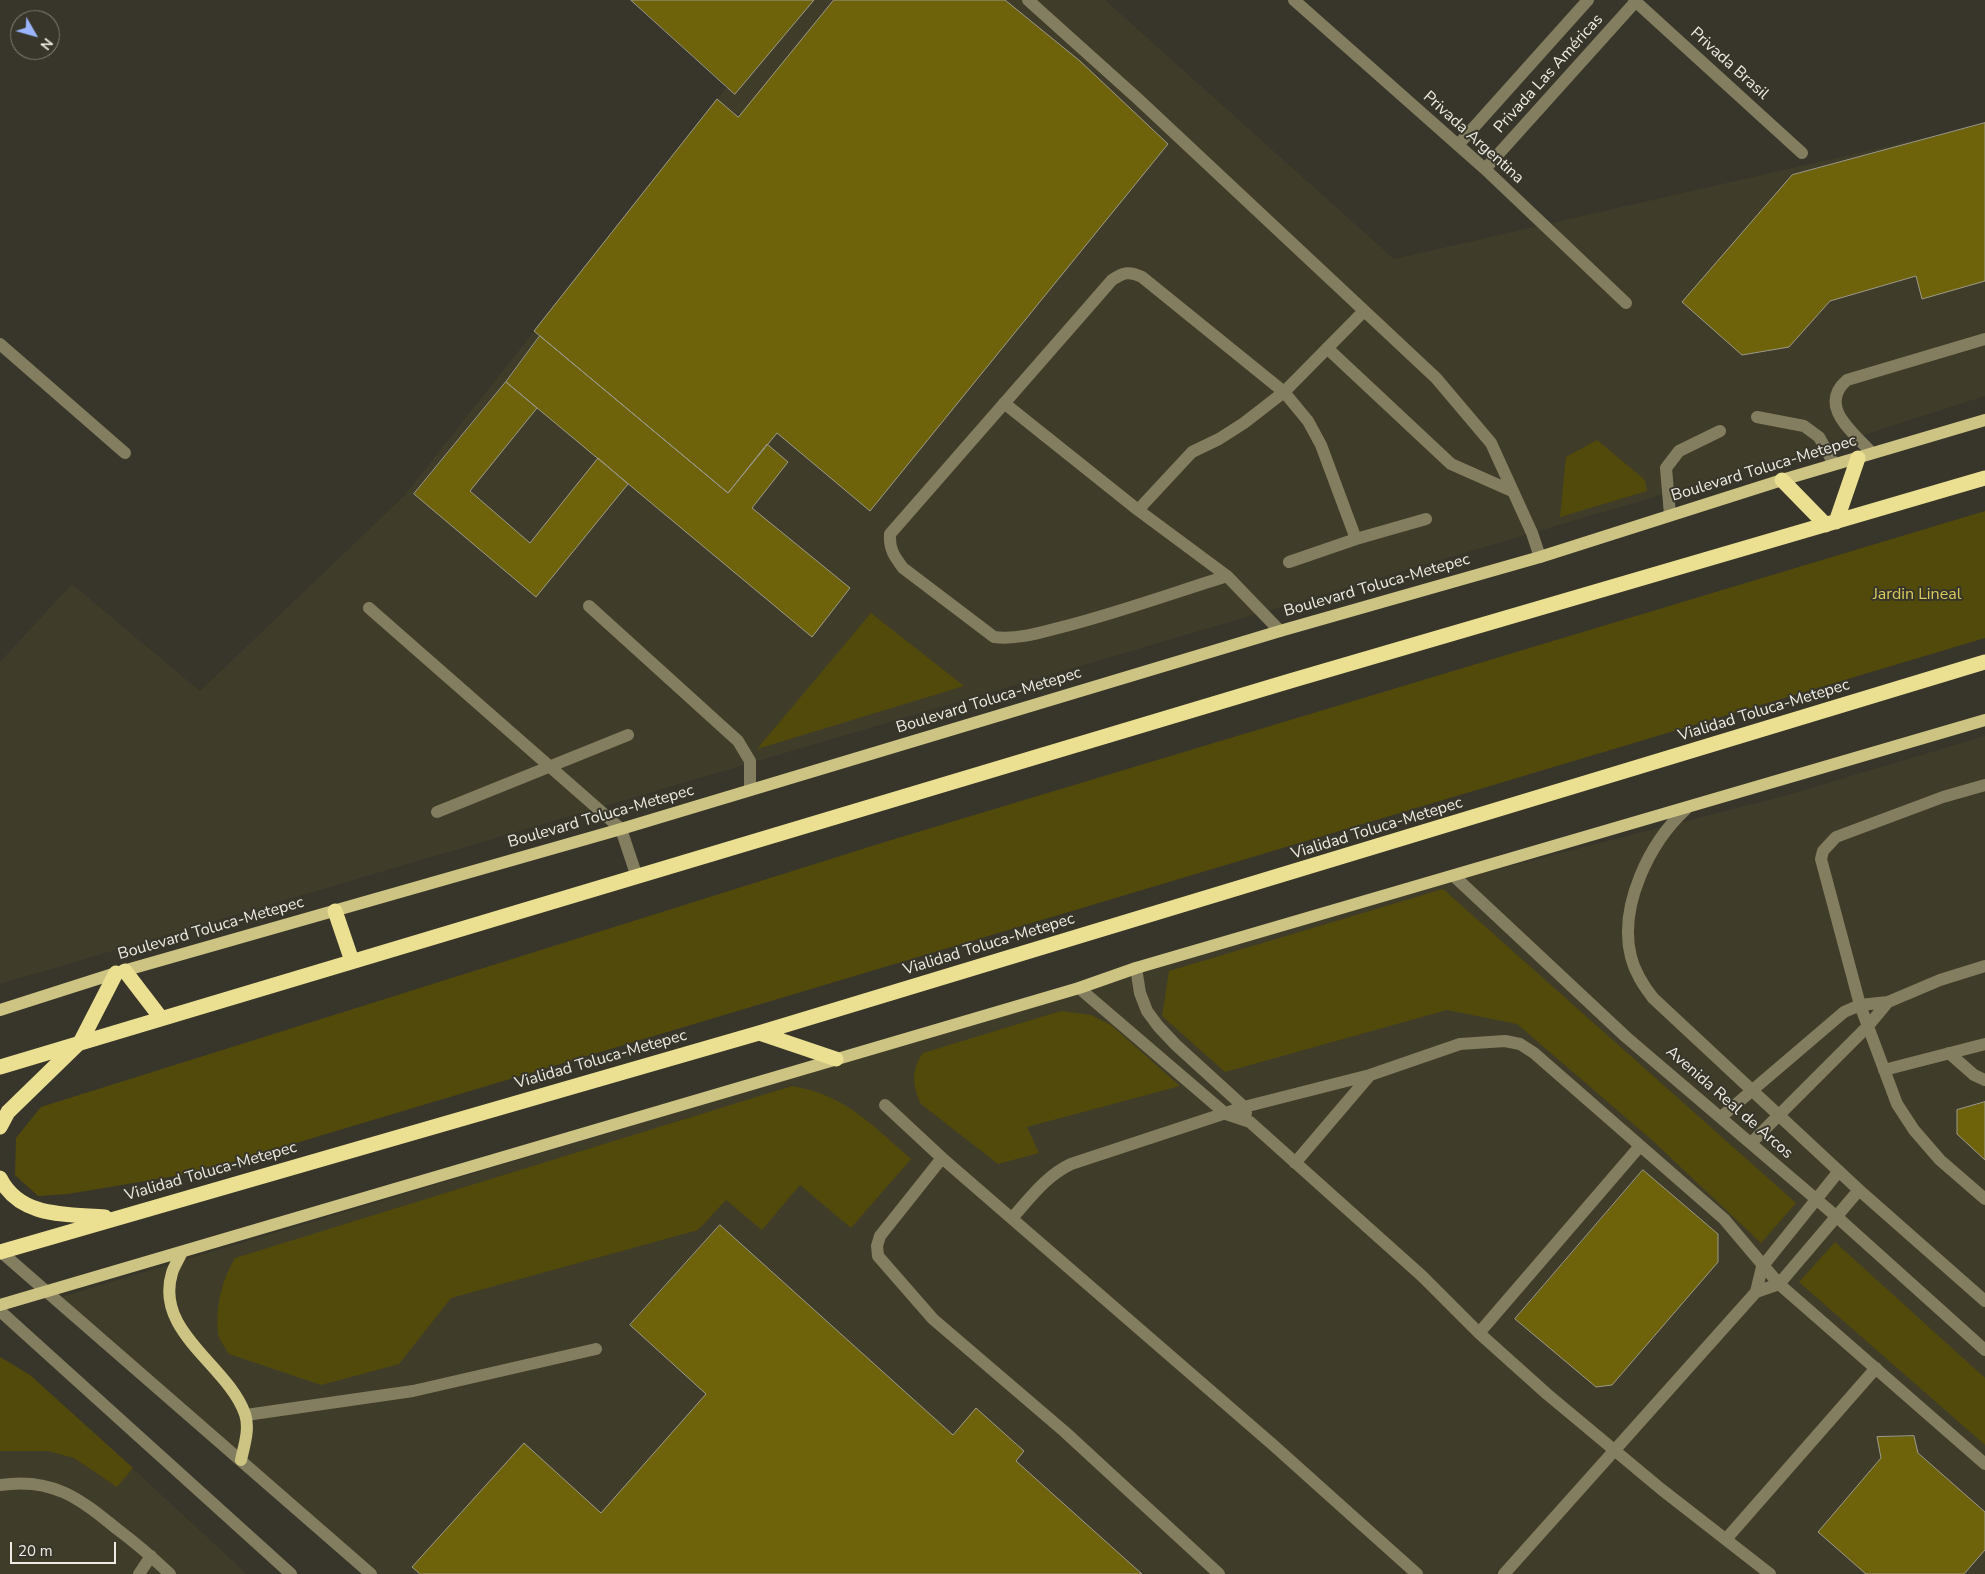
<!DOCTYPE html>
<html>
<head>
<meta charset="utf-8">
<style>
  body { margin:0 }
  #map { position:relative; width:1985px; height:1574px; overflow:hidden; background:#38362a; font-family:"Nunito Sans",sans-serif }
  canvas { display:block }
  .north { position:absolute; left:10px; top:10px; width:50px; height:50px; box-sizing:border-box; background:#38362a; border:1px solid #807f74; border-radius:50%; rotate:128deg; font-size:14px; font-weight:700; line-height:20px; text-align:center; color:#edece4 }
  .north::after { content:''; display:block; margin:auto; width:18px; height:22px; background:#9ab5fd; clip-path:polygon(50% 0,100% 100%,50% 72%,0 100%) }
  .scale { position:absolute; left:10px; top:1542px; width:106px; height:22px; box-sizing:border-box; border:2px solid #edece4; border-top:0; padding-left:6px; font-size:15px; line-height:18px; white-space:nowrap; color:#edece4; -webkit-text-stroke:4px #38362a; paint-order:stroke }
</style>
</head>
<body>
<div id="map">
<canvas width="1985" height="1574"></canvas>
<div class="north">N</div>
<div class="scale">20 m</div>
</div>
<script>
const c = document.querySelector('canvas').getContext('2d');
c.lineJoin = 'round';
function fillPath(path, color) { c.fillStyle = color; c.fill(path, 'evenodd'); }
function strokePath(path, color, width, dash) { c.strokeStyle = color; c.lineWidth = width; c.lineCap = dash ? 'butt' : 'round'; c.setLineDash(dash || []); c.stroke(path); }
function drawText(font, color, halo, rows, align = 'center') {
  c.font = font + ' "Nunito Sans",sans-serif'; c.lineWidth = 4; c.setLineDash([]); c.textBaseline = 'middle'; c.strokeStyle = halo; c.fillStyle = color; for (const [text, x, y, turn = 0] of rows) {
    c.save(); c.translate(x, y); c.rotate((+turn || 0) * Math.PI / 180); c.textAlign = isNaN(turn) ? turn : align; if (halo) c.strokeText(text, 0, 0); c.fillText(text, 0, 0); c.restore();
  }
}
const built = new Path2D(`
  M 631,0 L 1105,0 L 1394,259 L 1985,124 L 1985,396 L 1848,440 L 0,984 L 0,662 L 72,584 L 200,691 L 404,496 L 727,87 Z
  M 1985,736 L 1985,1574 L 369,1574 L 61,1297 L 1439,884 L 1784,796 Z
  M 0,1365 L 8,1369 L 140,1475 L 247,1574 L 0,1574 Z`);
const green = new Path2D(`
  M 1597,440 L 1645,480 L 1647,491 L 1560,517 L 1566,457 Z
  M 1985,511 L 1985,638 L 199,1172 L 68,1194 L 38,1196 L 15,1175 L 16,1138 L 41,1107 L 888,841 Z
  M 871,613 L 964,686 L 757,749 Z
  M 1443,889 L 1796,1203 L 1761,1243 L 1652,1140 L 1517,1024 L 1447,1010 L 1225,1072 L 1162,1016 L 1169,971 Z
  M 1061,1011 L 1091,1015 L 1111,1025 L 1180,1086 L 1027,1127 L 1039,1153 L 998,1164 L 921,1104 C 912,1085 911,1070 923,1053 Z
  M 792,1086 C 845,1095 871,1124 911,1159 L 851,1228 L 800,1185 L 762,1230 L 726,1200 L 698,1230 L 451,1298 L 399,1364 L 321,1385 L 229,1354 C 225,1347 219,1340 218,1333 C 215,1307 222,1280 235,1258 Z
  M 1835,1242 L 1985,1378 L 1985,1445 L 1799,1282 Z
  M 0,1357 L 30,1375 L 133,1468 L 117,1487 L 74,1458 L 48,1451 L 0,1451 Z`);
const building = new Path2D(`
  M 631,0 L 814,0 L 735,94 Z
  M 834,0 L 1005,0 L 1080,61 L 1168,144 L 870,511 L 777,433 L 728,493 L 534,331 L 717,99 L 738,117 Z
  M 1985,123 L 1985,281 L 1922,299 L 1916,276 L 1830,301 L 1789,347 L 1742,355 L 1682,302 L 1792,175 Z
  M 540,336 L 728,493 L 767,444 L 788,462 L 752,508 L 850,588 L 812,637 L 506,382 Z
  M 506,382 L 537,408 L 470,491 L 530,543 L 598,458 L 628,484 L 536,597 L 414,494 Z
  M 1985,1102 L 1985,1160 L 1957,1134 L 1957,1110 Z
  M 1643,1170 L 1718,1234 L 1718,1262 L 1612,1385 L 1596,1387 L 1515,1319 Z
  M 720,1225 L 953,1435 L 976,1408 L 1024,1451 L 1016,1461 L 1142,1574 L 420,1574 L 412,1567 L 524,1443 L 601,1513 L 706,1394 L 630,1325 Z
  M 1914,1436 L 1918,1453 L 1985,1512 L 1985,1550 L 1964,1574 L 1866,1574 L 1818,1532 L 1881,1458 L 1877,1437 Z`);
const minor = new Path2D(`
  M 1028,0 L 1137,98 L 1436,378 L 1491,443 L 1532,533 L 1540,557
  M 1294,0 L 1485,169 L 1626,303
  M 1634,0 L 1802,153
  M 1458,145 L 1588,0
  M 1485,169 L 1637,0
  M 0,344 L 125,453
  M 1327,348 L 1451,464 L 1512,491
  M 1004,403 L 1138,510 L 1227,576 C 1173,593 1120,612 1066,626 C 1042,632 1019,640 994,637 L 903,568 C 894,556 889,549 890,534 L 1112,280 C 1124,272 1129,271 1142,277 L 1284,392 L 1308,421 L 1321,445 L 1356,539 L 1426,519
  M 1757,417 L 1804,426 L 1819,437 L 1834,464
  M 1872,453 C 1853,432 1817,406 1847,380 L 1985,339
  M 1138,510 L 1192,452 L 1219,439 L 1244,423 L 1284,392 L 1364,311
  M 1670,515 L 1666,468 L 1679,451 L 1720,431
  M 1289,562 L 1356,539
  M 1227,576 L 1280,631
  M 589,606 L 738,741 L 750,761 L 750,790
  M 369,608 L 621,829 L 637,877
  M 1985,785 L 1943,797 L 1836,837 L 1823,851 L 1821,859 L 1860,1005 L 1897,1104 L 1914,1130 L 1940,1160 L 1985,1199
  M 1686,809 C 1650,842 1618,906 1631,957 C 1635,973 1643,985 1653,998 L 1859,1190 L 1985,1301
  M 437,812 L 628,735
  M 1455,877 L 1626,1037 L 1837,1217 L 1985,1350
  M 1136,968 L 1140,993 L 1147,1011 L 1158,1026 L 1176,1045 L 1244,1107 L 1246,1113
  M 1079,988 L 1226,1114 L 1250,1122 L 1422,1276 L 1479,1333 L 1547,1394 L 1661,1489 L 1770,1574
  M 1949,1053 L 1974,1075 L 1985,1080
  M 1884,1070 L 1985,1044
  M 885,1105 L 942,1158 L 1272,1444 L 1417,1574
  M 1721,1117 L 1844,1012 L 1860,1005 L 1888,1002 L 1940,980 L 1985,966
  M 1751,1143 L 1868,1026 L 1888,1002
  M 942,1158 L 880,1236 L 877,1246 L 878,1256 L 933,1319 L 1065,1432 L 1219,1574
  M 1295,1163 L 1370,1075
  M 1013,1217 C 1031,1197 1046,1176 1071,1164 L 1244,1107 L 1370,1075 L 1460,1044 L 1505,1041 L 1520,1044 L 1534,1053 L 1724,1219 L 1779,1284 L 1985,1464
  M 0,1251 L 371,1574
  M 1756,1292 L 1779,1284 L 1859,1190
  M 0,1311 L 291,1574
  M 1479,1333 L 1640,1146
  M 246,1415 L 413,1391 L 596,1349
  M 0,1485 C 52,1477 79,1498 117,1529 C 136,1543 153,1558 170,1574
  M 1727,1538 L 1876,1368
  M 139,1574 L 151,1556
  M 1504,1574 L 1756,1292 L 1762,1267 L 1839,1171`);
const major = new Path2D(`
  M 0,1010 L 116,973 L 621,829 L 1280,631 L 1540,557 L 1782,480 L 1985,420
  M 182,1252 C 179,1259 174,1266 172,1273 C 154,1332 228,1365 245,1414 C 250,1429 244,1446 241,1460
  M 0,1305 L 1079,988 L 1136,968 L 1985,720`);
const highway = new Path2D(`
  M 1782,480 L 1826,525
  M 1836,522 L 1858,458
  M 335,911 L 352,961
  M 125,971 L 161,1018
  M 759,1033 L 836,1059
  M 0,1067 L 1290,681 L 1985,478
  M 0,1127 L 8,1112 L 81,1041 L 116,973
  M 0,1178 C 20,1218 67,1214 105,1217
  M 0,1252 L 759,1033 L 1985,662`);
const streetNames = [
  ["Privada Brasil",1729,64,42],
  ["Privada Las Américas",1549,74,-48],
  ["Privada Argentina",1473,138,42],
  ["Boulevard Toluca-Metepec",1764,469,-17],
  ["Boulevard Toluca-Metepec",1377,586,-16],
  ["Boulevard Toluca-Metepec",989,701,-17],
  ["Vialidad Toluca-Metepec",1764,711,-17],
  ["Boulevard Toluca-Metepec",601,817,-16],
  ["Vialidad Toluca-Metepec",1377,829,-17],
  ["Boulevard Toluca-Metepec",211,929,-16],
  ["Vialidad Toluca-Metepec",989,945,-17],
  ["Vialidad Toluca-Metepec",601,1060,-16],
  ["Avenida Real de Arcos",1729,1103,41],
  ["Vialidad Toluca-Metepec",211,1172,-16]
];
const parkNames = [
  ["Jardin Lineal",1917,595]
];
fillPath(built, '#3f3c29');
fillPath(green, '#524a0b');
fillPath(building, '#6e630b');
strokePath(building, '#9c9a8b', 1);
strokePath(minor, '#827e5f', 12);
strokePath(major, '#cdc484', 12);
strokePath(highway, '#ebe092', 15);
drawText('16px', '#edece4', '#38362a', streetNames);
drawText('16px', '#d9ca5e', '#38362a', parkNames);
</script>
</body>
</html>
